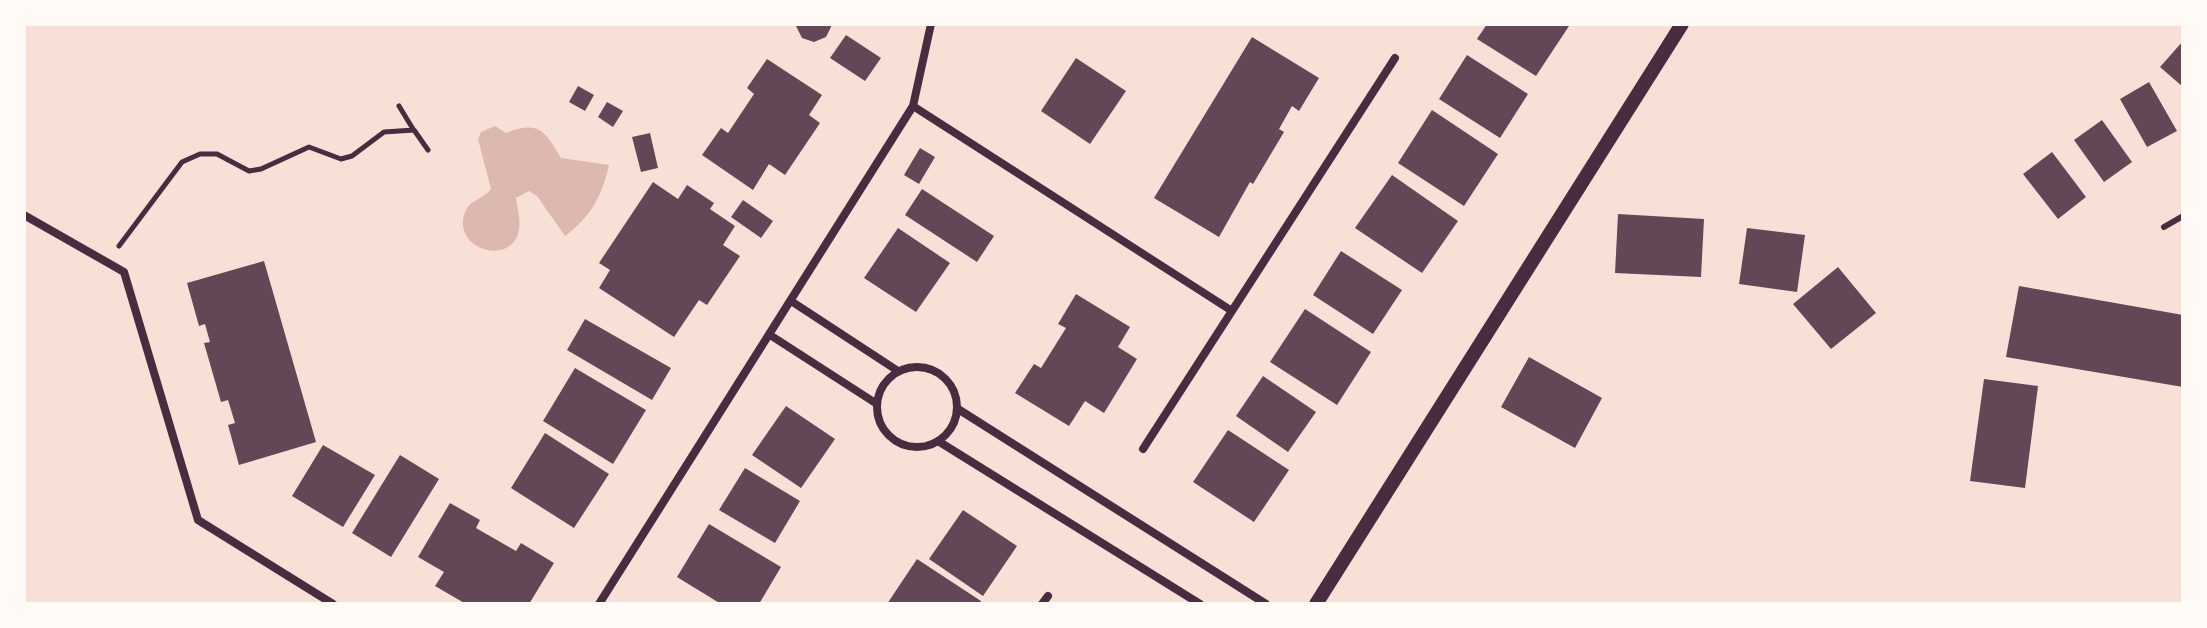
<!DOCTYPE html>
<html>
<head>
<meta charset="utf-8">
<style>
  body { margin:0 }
  #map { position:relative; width:2207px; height:628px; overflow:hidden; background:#f7e1d7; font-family:Barlow,sans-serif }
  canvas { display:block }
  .frame { position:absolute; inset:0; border:26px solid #fffaf5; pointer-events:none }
</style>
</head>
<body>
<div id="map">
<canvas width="2207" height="628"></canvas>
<div class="frame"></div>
</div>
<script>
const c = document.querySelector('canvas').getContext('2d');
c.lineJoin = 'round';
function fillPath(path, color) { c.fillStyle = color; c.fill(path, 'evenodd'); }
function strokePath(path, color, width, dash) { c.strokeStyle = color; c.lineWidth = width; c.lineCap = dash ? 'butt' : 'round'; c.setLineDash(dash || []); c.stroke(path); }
const water = new Path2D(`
  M 495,126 L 506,133 C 539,120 545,131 561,158 L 609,165 C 602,196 591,217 565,236 L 537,196 L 529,191 L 516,198 C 517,208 521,220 519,230 C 513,266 454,251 464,215 C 468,200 482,200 491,189 L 478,139 L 481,132 Z`);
const building = new Path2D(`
  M 795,24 L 831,24 L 831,27 L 826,37 L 814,42 L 802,38 Z
  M 1487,24 L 1565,24 L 1569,26 L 1536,76 L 1477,39 Z
  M 846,35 L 881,58 L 865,81 L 830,58 Z
  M 1252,37 L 1319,78 L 1299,111 L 1292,106 L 1279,129 L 1284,132 L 1253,184 L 1250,182 L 1219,237 L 1154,198 Z
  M 2183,41 L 2183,87 L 2160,67 Z
  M 1467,55 L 1528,94 L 1500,138 L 1439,99 Z
  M 1076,58 L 1126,91 L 1090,144 L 1041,111 Z
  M 767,59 L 822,95 L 809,115 L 820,123 L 785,175 L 769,164 L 753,190 L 702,155 L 721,128 L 728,133 L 754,94 L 747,88 Z
  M 2149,82 L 2177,131 L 2147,147 L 2120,99 Z
  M 578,86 L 594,95 L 585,111 L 569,102 Z
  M 607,102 L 623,111 L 613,127 L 598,117 Z
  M 1432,110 L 1498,154 L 1464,206 L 1398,163 Z
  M 2102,120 L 2132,162 L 2104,182 L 2074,140 Z
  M 650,133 L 658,168 L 641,172 L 632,137 Z
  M 920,148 L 935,157 L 919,184 L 904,175 Z
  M 2052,152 L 2086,197 L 2058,219 L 2023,174 Z
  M 1392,175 L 1458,221 L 1422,273 L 1355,228 Z
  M 653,182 L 678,199 L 687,185 L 714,203 L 710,209 L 735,226 L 723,245 L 740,256 L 707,305 L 699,300 L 674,337 L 599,288 L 610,270 L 599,263 Z
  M 922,189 L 994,236 L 977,262 L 905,215 Z
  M 743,200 L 773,221 L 761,238 L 731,217 Z
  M 1618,214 L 1704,219 L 1701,277 L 1615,273 Z
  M 898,228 L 950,263 L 916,312 L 864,278 Z
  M 1747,228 L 1805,235 L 1797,292 L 1739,284 Z
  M 1341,251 L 1402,290 L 1373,334 L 1313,295 Z
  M 264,261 L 316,442 L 239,465 L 228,425 L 235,423 L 228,400 L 221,402 L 204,343 L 210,342 L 205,324 L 199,326 L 187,283 Z
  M 1838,267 L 1876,313 L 1831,349 L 1793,304 Z
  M 2019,286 L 2183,315 L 2183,387 L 2006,357 Z
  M 1076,294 L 1130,327 L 1118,347 L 1137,359 L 1104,413 L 1085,401 L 1069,426 L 1015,393 L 1034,364 L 1041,368 L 1066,328 L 1058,324 Z
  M 1305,309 L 1371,352 L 1337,405 L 1270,362 Z
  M 585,319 L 671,368 L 652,400 L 567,350 Z
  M 1529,357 L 1602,398 L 1575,448 L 1501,407 Z
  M 575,368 L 646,410 L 613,464 L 543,421 Z
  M 1263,376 L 1316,412 L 1288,452 L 1236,416 Z
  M 1984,379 L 2038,386 L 2025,488 L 1970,481 Z
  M 786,406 L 835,439 L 801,488 L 752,455 Z
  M 1228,430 L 1289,470 L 1254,522 L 1193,482 Z
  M 545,433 L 609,474 L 574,528 L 511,488 Z
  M 323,445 L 375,475 L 343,527 L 292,496 Z
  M 400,455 L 439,479 L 391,557 L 352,533 Z
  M 745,468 L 800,501 L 775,543 L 719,510 Z
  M 450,503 L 480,520 L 476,528 L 516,551 L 521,543 L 554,563 L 529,604 L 466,604 L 435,586 L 444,572 L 418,557 Z
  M 963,510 L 1017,546 L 983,596 L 929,559 Z
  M 709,524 L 781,567 L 759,604 L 721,604 L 677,577 Z
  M 917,559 L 981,601 L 979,604 L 887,604 Z`);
const path = new Path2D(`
  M 399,106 L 413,129
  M 119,246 L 182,162 L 200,154 L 217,154 L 249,171 L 261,169 L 309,147 L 341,159 L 352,156 L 384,132 L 414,130 L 428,150`);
const service = new Path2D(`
  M 2164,227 L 2183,216`);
const minor = new Path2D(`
  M 913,106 L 1232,311
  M 24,215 L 124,272 L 198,520 L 333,604
  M 791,301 L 898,371
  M 770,335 L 877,404
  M877 407a40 40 0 1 1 80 0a40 40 0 1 1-80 0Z
  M 958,409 L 1266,604
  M 938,441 L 1200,604
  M 1143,449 L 1395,58
  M 599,604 L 913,106 L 931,24
  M 1042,604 L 1048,596`);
const tertiary = new Path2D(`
  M 1316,604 L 1682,24`);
fillPath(water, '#dcb8b0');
fillPath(building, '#644757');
strokePath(path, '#4a2c40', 5);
strokePath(service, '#4a2c40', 6);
strokePath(minor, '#4a2c40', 8);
strokePath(tertiary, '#4a2c40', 14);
</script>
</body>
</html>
